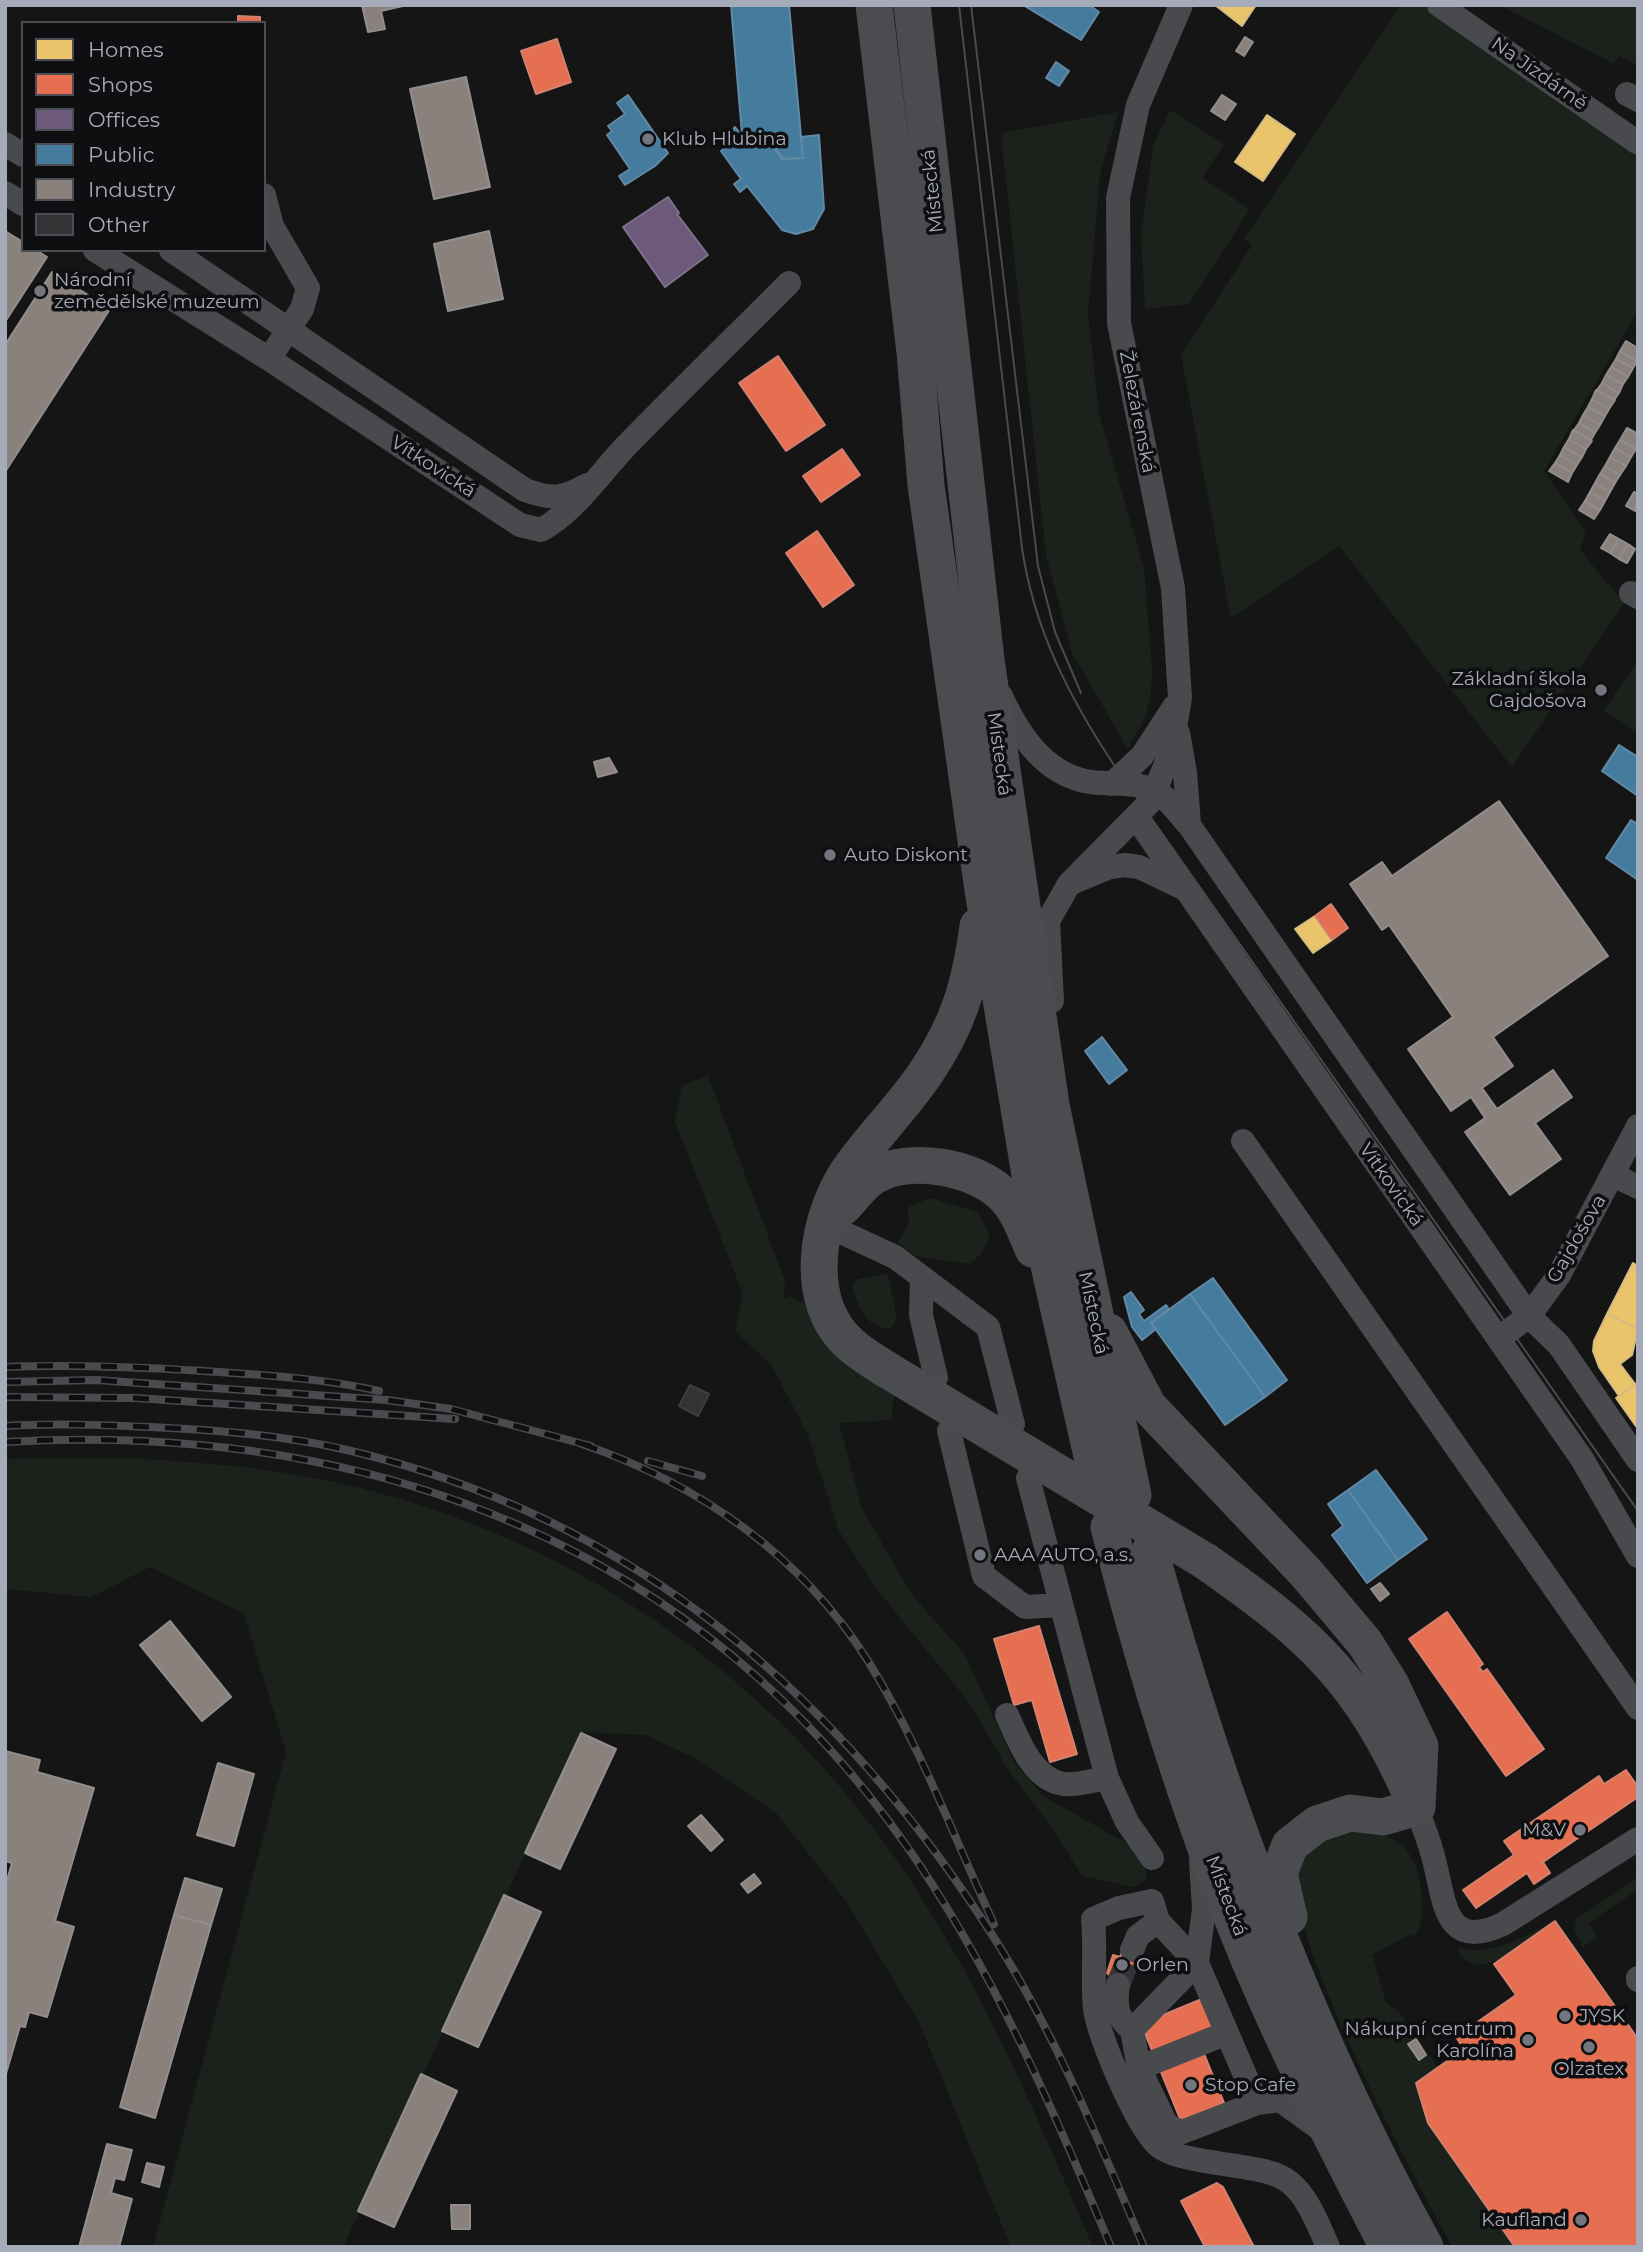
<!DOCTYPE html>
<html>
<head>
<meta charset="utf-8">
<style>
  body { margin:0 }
  #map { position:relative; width:1643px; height:2252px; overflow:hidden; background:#151515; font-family:Montserrat,sans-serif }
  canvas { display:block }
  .frame { position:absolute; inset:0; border:7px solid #a5abb8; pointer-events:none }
  .legend { position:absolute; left:21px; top:21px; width:245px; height:231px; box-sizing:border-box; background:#0f0f11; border:2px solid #4b4d54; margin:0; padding:9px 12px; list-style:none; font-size:21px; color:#a5abb8 }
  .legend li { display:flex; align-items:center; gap:14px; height:35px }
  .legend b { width:35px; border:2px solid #4b4d54 }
</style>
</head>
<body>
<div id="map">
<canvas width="1643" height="2252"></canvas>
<div class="frame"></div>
<ul class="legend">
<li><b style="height:19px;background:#e9c46a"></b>Homes</li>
<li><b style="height:19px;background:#e76f51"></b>Shops</li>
<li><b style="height:19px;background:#6d597a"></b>Offices</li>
<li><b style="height:19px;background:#457b9d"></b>Public</li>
<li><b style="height:19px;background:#8a817c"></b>Industry</li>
<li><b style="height:19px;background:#333335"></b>Other</li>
</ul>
</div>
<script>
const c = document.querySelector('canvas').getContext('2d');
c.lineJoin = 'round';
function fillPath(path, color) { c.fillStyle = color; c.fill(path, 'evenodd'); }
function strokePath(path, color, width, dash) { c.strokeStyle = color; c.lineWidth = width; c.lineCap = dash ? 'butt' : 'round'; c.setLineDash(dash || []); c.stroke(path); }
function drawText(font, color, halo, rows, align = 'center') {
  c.font = font + ' Montserrat,sans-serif'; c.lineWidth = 7; c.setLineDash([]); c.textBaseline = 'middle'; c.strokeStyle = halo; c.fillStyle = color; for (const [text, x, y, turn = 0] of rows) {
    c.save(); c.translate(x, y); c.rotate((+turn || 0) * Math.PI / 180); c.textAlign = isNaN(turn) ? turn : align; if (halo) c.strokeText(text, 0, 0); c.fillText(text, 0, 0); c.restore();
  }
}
const green = new Path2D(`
  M 1401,5 L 1423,5 L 1638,158 L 1638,311 L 1544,471 L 1586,532 L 1580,550 L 1624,603 L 1512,767 L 1339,546 L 1231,618 L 1181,355 L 1252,245 L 1244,239 Z
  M 1500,5 L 1638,5 L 1638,65 L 1619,56 L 1614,64 Z
  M 1170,110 L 1224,144 L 1202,178 L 1250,209 L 1189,304 L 1145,309 L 1141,235 L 1153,146 Z
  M 1118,112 L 1100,174 L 1088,314 L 1099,414 L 1144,568 L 1152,669 L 1151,691 L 1146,715 L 1128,749 L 1072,653 L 1046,555 L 1001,133 Z
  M 1638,661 L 1638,733 L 1604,710 Z
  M 708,1076 L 785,1281 L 783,1299 L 790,1296 L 805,1304 L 818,1331 L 848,1367 L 894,1395 L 891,1420 L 839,1423 L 862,1509 L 913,1596 L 965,1655 L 1014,1762 L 1043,1796 L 1133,1847 L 1146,1867 L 1146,1880 L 1133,1887 L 1082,1876 L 1050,1825 L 1007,1768 L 971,1705 L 876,1588 L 839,1531 L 808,1435 L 772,1366 L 735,1331 L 743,1294 L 675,1122 L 682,1085 Z
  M 930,1198 L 978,1212 L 990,1236 L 980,1255 L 969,1264 L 915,1256 L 898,1243 L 909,1224 L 908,1207 Z
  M 884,1274 L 888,1276 L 897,1318 L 890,1329 C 864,1326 859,1308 852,1285 L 858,1279 Z
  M 125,1458 C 197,1462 269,1467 339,1483 C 548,1530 736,1650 867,1820 C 966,1947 1030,2100 1093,2247 L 1011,2247 L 919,2022 L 846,1901 L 777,1814 L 697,1759 L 646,1735 L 582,1732 L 343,2247 L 153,2247 L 286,1752 L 244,1614 L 150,1567 L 91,1597 L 5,1589 L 5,1459 Z
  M 1341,1830 C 1387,1829 1415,1839 1421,1890 C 1422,1907 1424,1922 1414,1937 L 1410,1934 L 1372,1955 L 1386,2002 L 1399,2012 L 1438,2068 L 1416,2084 L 1428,2123 L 1515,2247 L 1453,2247 C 1417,2184 1289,1942 1297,1879 C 1301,1853 1320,1842 1341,1830 Z
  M 1638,1878 L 1638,1889 L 1589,1923 L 1597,1937 L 1583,1947 L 1574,1931 L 1576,1919 Z
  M 1553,1922 C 1529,1938 1484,1986 1458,1952 L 1459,1948 C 1493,1957 1523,1936 1553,1922 Z`);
const homes = new Path2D(`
  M 1215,5 L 1256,5 L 1242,26 Z
  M 1267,115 L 1295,134 L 1263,181 L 1235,162 Z
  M 1315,916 L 1332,940 L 1313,953 L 1295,929 Z
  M 1633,1263 L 1638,1266 L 1638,1329 L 1607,1314 Z
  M 1607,1314 L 1638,1329 L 1632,1355 L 1620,1364 L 1635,1384 L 1619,1396 L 1599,1367 L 1593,1351 L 1594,1341 Z
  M 1638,1382 L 1638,1429 L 1616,1398 Z`);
const shops = new Path2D(`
  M 238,16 L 260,17 L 260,23 L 238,23 Z
  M 557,39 L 571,82 L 536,94 L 521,51 Z
  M 778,356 L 825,425 L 786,451 L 739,383 Z
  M 842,449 L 860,475 L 821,502 L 803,476 Z
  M 817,531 L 854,585 L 823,607 L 786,553 Z
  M 1331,904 L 1348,928 L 1332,940 L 1315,916 Z
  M 1447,1612 L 1483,1664 L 1479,1667 L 1483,1672 L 1487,1669 L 1544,1749 L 1506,1776 L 1409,1639 Z
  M 1039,1626 L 1077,1754 L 1050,1762 L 1032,1700 L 1014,1705 L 994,1639 Z
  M 1626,1770 L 1638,1787 L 1638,1797 L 1543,1862 L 1550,1873 L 1534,1884 L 1527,1873 L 1476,1908 L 1463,1890 L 1514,1855 L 1504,1841 L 1599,1776 L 1604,1784 Z
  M 1555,1921 L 1638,2039 L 1638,2247 L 1515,2247 L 1428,2123 L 1416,2083 L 1464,2049 L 1456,2037 L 1516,1995 L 1494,1964 Z
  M 1124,1947 L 1139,1952 L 1126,1988 L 1107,1973 L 1113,1955 L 1120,1957 Z
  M 1219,1992 L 1232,2023 L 1159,2067 L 1141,2024 Z
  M 1202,2049 L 1224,2103 L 1181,2121 L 1159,2067 Z
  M 1217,2183 L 1223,2187 L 1254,2247 L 1205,2247 L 1181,2201 Z`);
const offices = new Path2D(`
  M 668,197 L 679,213 L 677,214 L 708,255 L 665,287 L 623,227 Z`);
const public = new Path2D(`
  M 731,5 L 789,5 L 803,158 L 782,159 L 762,133 L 742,134 Z
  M 1023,5 L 1089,5 L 1099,12 L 1081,40 Z
  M 1056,62 L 1069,71 L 1059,86 L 1046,78 Z
  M 628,95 L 668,153 L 655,166 L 625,185 L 619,176 L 630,169 L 607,135 L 612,131 L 608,126 L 625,114 L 617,103 Z
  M 735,127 L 742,136 L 762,133 L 784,159 L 803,158 L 801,137 L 819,135 L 824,209 L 813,229 L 796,234 L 782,230 L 747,186 L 740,192 L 734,184 L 741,179 L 721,151 L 735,140 L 732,130 Z
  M 1619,745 L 1638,757 L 1638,796 L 1602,771 Z
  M 1631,820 L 1638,824 L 1638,880 L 1606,858 Z
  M 1102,1037 L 1127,1070 L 1109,1084 L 1085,1051 Z
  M 1213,1278 L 1287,1380 L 1265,1397 L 1190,1294 Z
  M 1131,1292 L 1144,1310 L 1139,1314 L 1144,1321 L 1166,1305 L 1169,1309 L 1151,1323 L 1156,1329 L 1142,1340 L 1132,1327 L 1124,1297 Z
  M 1190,1294 L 1265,1397 L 1225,1425 L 1151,1323 Z
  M 1376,1470 L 1427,1539 L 1398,1560 L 1348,1490 Z
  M 1348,1490 L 1398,1560 L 1367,1583 L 1332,1535 L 1343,1526 L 1328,1504 Z`);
const industry = new Path2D(`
  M 362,5 L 407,5 L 381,11 L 385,29 L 368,32 Z
  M 1245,37 L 1253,42 L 1244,56 L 1236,51 Z
  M 466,77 L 490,187 L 434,199 L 410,89 Z
  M 1222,95 L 1236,104 L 1225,120 L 1211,111 Z
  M 5,231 L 23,242 L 23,250 L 36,250 L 47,257 L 5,322 Z
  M 489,231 L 503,299 L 448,311 L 434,244 Z
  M 52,272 L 110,309 L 5,472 L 5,345 Z
  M 1626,341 L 1638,348 L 1637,361 L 1620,351 Z
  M 1620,351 L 1637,361 L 1633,368 L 1616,359 Z
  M 1616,359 L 1633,368 L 1628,377 L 1611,367 Z
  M 1611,367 L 1628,377 L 1623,384 L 1606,375 Z
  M 1606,375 L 1623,384 L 1619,393 L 1602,383 Z
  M 1602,383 L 1619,393 L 1614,400 L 1597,390 Z
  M 1596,390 L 1615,400 L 1609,409 L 1592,399 Z
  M 1592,399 L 1609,409 L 1605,416 L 1588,407 Z
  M 1588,407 L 1605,416 L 1600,425 L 1583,415 Z
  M 1583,415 L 1600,425 L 1595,433 L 1579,423 Z
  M 1579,423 L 1595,433 L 1591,440 L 1574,430 Z
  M 1627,428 L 1638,434 L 1636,449 L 1620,440 Z
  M 1573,430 L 1592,441 L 1586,449 L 1569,439 Z
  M 1569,439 L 1586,449 L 1582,457 L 1564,447 Z
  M 1620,440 L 1636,449 L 1631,457 L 1615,448 Z
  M 1564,447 L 1582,457 L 1577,465 L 1560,455 Z
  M 1615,448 L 1631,457 L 1626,466 L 1610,457 Z
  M 1560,455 L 1577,465 L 1572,473 L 1555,463 Z
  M 1610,457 L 1626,466 L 1620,475 L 1605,466 Z
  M 1555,463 L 1572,473 L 1568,482 L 1549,471 Z
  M 1605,466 L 1620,475 L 1615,483 L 1600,474 Z
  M 1600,474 L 1615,483 L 1610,492 L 1595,483 Z
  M 1595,483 L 1610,492 L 1605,501 L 1590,492 Z
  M 1590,492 L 1605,501 L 1600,510 L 1585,501 Z
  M 1634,492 L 1638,494 L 1635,511 L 1626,506 Z
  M 1585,501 L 1600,510 L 1594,519 L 1579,510 Z
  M 1610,534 L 1619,539 L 1610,553 L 1601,548 Z
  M 1619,539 L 1628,544 L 1619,559 L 1610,553 Z
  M 1628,544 L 1635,549 L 1627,563 L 1619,559 Z
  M 609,758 L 617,772 L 598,777 L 594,762 Z
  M 1499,801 L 1608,956 L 1493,1037 L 1513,1066 L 1482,1088 L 1497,1109 L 1553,1070 L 1572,1097 L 1535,1123 L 1561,1159 L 1510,1195 L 1465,1132 L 1485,1118 L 1471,1097 L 1451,1111 L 1408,1049 L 1453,1017 L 1389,925 L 1382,930 L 1350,884 L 1382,862 L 1392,876 Z
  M 1380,1583 L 1389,1594 L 1380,1601 L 1371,1589 Z
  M 170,1621 L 231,1697 L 202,1721 L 140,1645 Z
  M 581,1733 L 616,1749 L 560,1869 L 525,1853 Z
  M 5,1751 L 40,1760 L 37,1772 L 94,1788 L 55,1921 L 74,1927 L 47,2017 L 29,2012 L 25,2027 L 20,2026 L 5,2077 L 5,1887 L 12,1863 L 5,1861 Z
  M 218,1763 L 254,1774 L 234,1846 L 197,1835 Z
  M 701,1815 L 723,1840 L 711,1851 L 688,1826 Z
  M 754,1874 L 761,1883 L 748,1893 L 741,1884 Z
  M 185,1878 L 222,1889 L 211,1925 L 174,1915 Z
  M 504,1895 L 541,1912 L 478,2047 L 442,2031 Z
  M 174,1915 L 211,1925 L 155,2118 L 120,2107 Z
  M 1416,2039 L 1426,2055 L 1419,2060 L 1408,2044 Z
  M 421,2074 L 457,2091 L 394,2227 L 358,2211 Z
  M 107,2144 L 132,2150 L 124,2180 L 115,2178 L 111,2193 L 132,2199 L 119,2247 L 79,2247 Z
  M 147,2163 L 164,2167 L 159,2187 L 142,2182 Z
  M 451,2205 L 470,2205 L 470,2229 L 452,2229 Z`);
const building = new Path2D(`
  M 690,1385 L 709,1394 L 698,1416 L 679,1406 Z`);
const minorTunnel = new Path2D(`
  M 1118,1985 L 1132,1950`);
const minor = new Path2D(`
  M 1439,5 L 1638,143
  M 1627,94 L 1638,100
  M 5,144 L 23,155
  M 5,193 L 23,204
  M 264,195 L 272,226 L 308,288 L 302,309 L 269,359
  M 95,250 L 269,359 L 520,525 L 541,530 C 574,512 599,475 625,447 C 679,392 734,338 789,283
  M 171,250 L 525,490 C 553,500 562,499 587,485
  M 1631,593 L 1638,597
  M 1001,696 C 1018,734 1046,776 1091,782 C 1111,785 1136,781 1155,791 C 1168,797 1179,815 1189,825 L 1529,1316 L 1559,1345 L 1638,1460
  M 1178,733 L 1185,772 L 1189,825
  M 1112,784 L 1142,756 L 1174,707
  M 1137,819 L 1582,1459 L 1638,1556
  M 1069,884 L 1151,801 L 1171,751 L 1180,698 L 1173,588 L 1119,323 L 1118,198 L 1138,105 L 1181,5
  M 1052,1001 L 1048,921 L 1069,884 L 1110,867 L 1125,865 L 1139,867 L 1185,889
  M 1243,1141 L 1638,1708
  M 1613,1175 L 1638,1187
  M 826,1225 L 895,1257 L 988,1327 L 1013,1424
  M 922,1279 L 921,1315 L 936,1378
  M 1499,1338 L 1529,1316 L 1559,1275 L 1638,1126
  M 949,1431 L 984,1576 L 1025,1607 L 1061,1605
  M 1028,1478 L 1107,1778 L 1127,1822 L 1152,1858
  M 1007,1715 C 1018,1739 1032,1779 1063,1784 C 1076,1786 1094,1780 1107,1778
  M 1417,1807 C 1422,1825 1430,1842 1434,1860 C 1445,1901 1444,1952 1503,1924 L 1638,1839
  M 1201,1861 L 1204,1909 L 1197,1963 L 1257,2103 L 1280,2100 L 1323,2131
  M 1132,1950 L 1138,1936 L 1158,1921
  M 1638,1978 L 1638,1980
  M 1118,1985 C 1115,2004 1116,2018 1132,2030
  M 1139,2068 L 1227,2033
  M 1257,2103 L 1182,2132 L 1167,2126 L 1139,2068 L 1132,2030 L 1197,1963 L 1158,1921 L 1152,1901 L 1119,1908 L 1093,1919 C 1096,1949 1092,1981 1095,2009 C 1098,2036 1139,2132 1160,2147 C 1173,2156 1190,2158 1205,2161 C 1287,2175 1294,2166 1328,2247`);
const highway = new Path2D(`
  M 874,5 L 915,352 L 926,485 L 983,890 L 1034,1199 L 1096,1474
  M 912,5 L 986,660 L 1051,1105 L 1133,1495
  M 843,1207 C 853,1197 862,1183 874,1176 C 909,1156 971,1166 1001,1193 C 1017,1207 1025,1230 1033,1249
  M 1109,1332 L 1148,1406 L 1307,1574 L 1365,1643 L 1390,1683 L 1420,1746 L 1417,1807
  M 884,1368 C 872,1360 859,1353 849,1343 C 802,1300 817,1217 849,1170 C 872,1137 902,1108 925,1074 C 959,1024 970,985 978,926
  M 1109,1527 C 1148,1682 1196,1837 1260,1985 C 1299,2074 1343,2160 1388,2247
  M 1150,1551 C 1217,1791 1304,2028 1425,2247
  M 1205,1561 C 1311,1635 1361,1680 1414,1801
  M 1289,1917 L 1279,1873 L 1290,1845 L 1317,1824 L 1350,1813 L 1383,1817 L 1417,1807`);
const tram = new Path2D(`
  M 959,5 L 1022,548 C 1034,629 1069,697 1114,765 L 1638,1511
  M 971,5 L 1038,566 L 1055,632 L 1081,693`);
const rail = new Path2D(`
  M 5,1367 C 72,1364 137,1367 204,1371 C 263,1375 321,1378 379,1391
  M 5,1382 L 96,1380 L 387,1400 L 451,1409 L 591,1446
  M 5,1397 L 135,1398 L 455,1419
  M 5,1426 C 53,1423 102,1425 150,1427 C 216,1430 283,1435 347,1450 C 636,1518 843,1698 998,1944 C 1058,2040 1100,2144 1144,2247
  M 5,1442 C 368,1421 696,1543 908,1848 C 994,1972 1053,2109 1111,2247
  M 582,1444 C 699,1484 801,1555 868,1661 C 919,1743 954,1837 994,1924
  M 648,1461 L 702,1476`);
const highwayBridge = new Path2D(`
  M 884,1368 L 1205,1561`);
const markers = [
  [648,139,7,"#73767f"],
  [40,291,7,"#73767f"],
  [1601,690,7,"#73767f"],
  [830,855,7,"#73767f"],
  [980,1555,7,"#73767f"],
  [1580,1830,7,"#73767f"],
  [1122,1965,7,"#73767f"],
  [1565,2016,7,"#73767f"],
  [1528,2040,7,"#73767f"],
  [1589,2047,7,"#73767f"],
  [1191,2085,7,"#73767f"],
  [1581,2220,7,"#73767f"]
];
const streetNames = [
  ["Na Jízdárně",1539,74,35],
  ["Místecká",933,191,-96],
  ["Železárenská",1137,412,79],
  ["Vítkovická",433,467,33],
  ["Místecká",999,754,82],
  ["Vítkovická",1391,1185,55],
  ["Gajdošova",1577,1239,-60],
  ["Místecká",1093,1313,78],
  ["Místecká",1226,1896,69]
];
const poiNames = [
  ["Klub Hlubina",662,139],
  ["Národní",54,280],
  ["zemědělské muzeum",54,302],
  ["Základní škola",1587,679,"right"],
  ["Gajdošova",1587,701,"right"],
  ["Auto Diskont",844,855],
  ["AAA AUTO, a.s.",994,1555],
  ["M&V",1566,1830,"right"],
  ["Orlen",1136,1965],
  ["JYSK",1579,2016],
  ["Nákupní centrum",1514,2029,"right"],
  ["Karolína",1514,2051,"right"],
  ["Olzatex",1589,2069,"center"],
  ["Stop Cafe",1205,2085],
  ["Kaufland",1567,2220,"right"]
];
fillPath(green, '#1b221c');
fillPath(homes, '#e9c46a');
strokePath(homes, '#d5bc81', 2);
fillPath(shops, '#e76f51');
strokePath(shops, '#d38170', 2);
fillPath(offices, '#6d597a');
strokePath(offices, '#7e728d', 2);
fillPath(public, '#457b9d');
strokePath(public, '#6289a5', 2);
fillPath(industry, '#8a817c');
strokePath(industry, '#928e8e', 2);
fillPath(building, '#333335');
strokePath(building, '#3d3e42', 2);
strokePath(minorTunnel, '#323336', 24, [24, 12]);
strokePath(minor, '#494a4e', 24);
strokePath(highway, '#4b4c50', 37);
strokePath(tram, '#494b4e', 2);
strokePath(rail, '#494b4e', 8);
strokePath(rail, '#0f0f11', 5, [16]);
strokePath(highwayBridge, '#4b4c50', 37);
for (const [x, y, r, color] of markers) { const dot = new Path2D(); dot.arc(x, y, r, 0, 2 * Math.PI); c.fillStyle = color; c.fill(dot); strokePath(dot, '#0f0f11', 2.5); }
drawText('19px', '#a5abb8', '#0f0f11', streetNames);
drawText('19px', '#a5abb8', '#0f0f11', poiNames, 'left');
</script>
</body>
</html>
